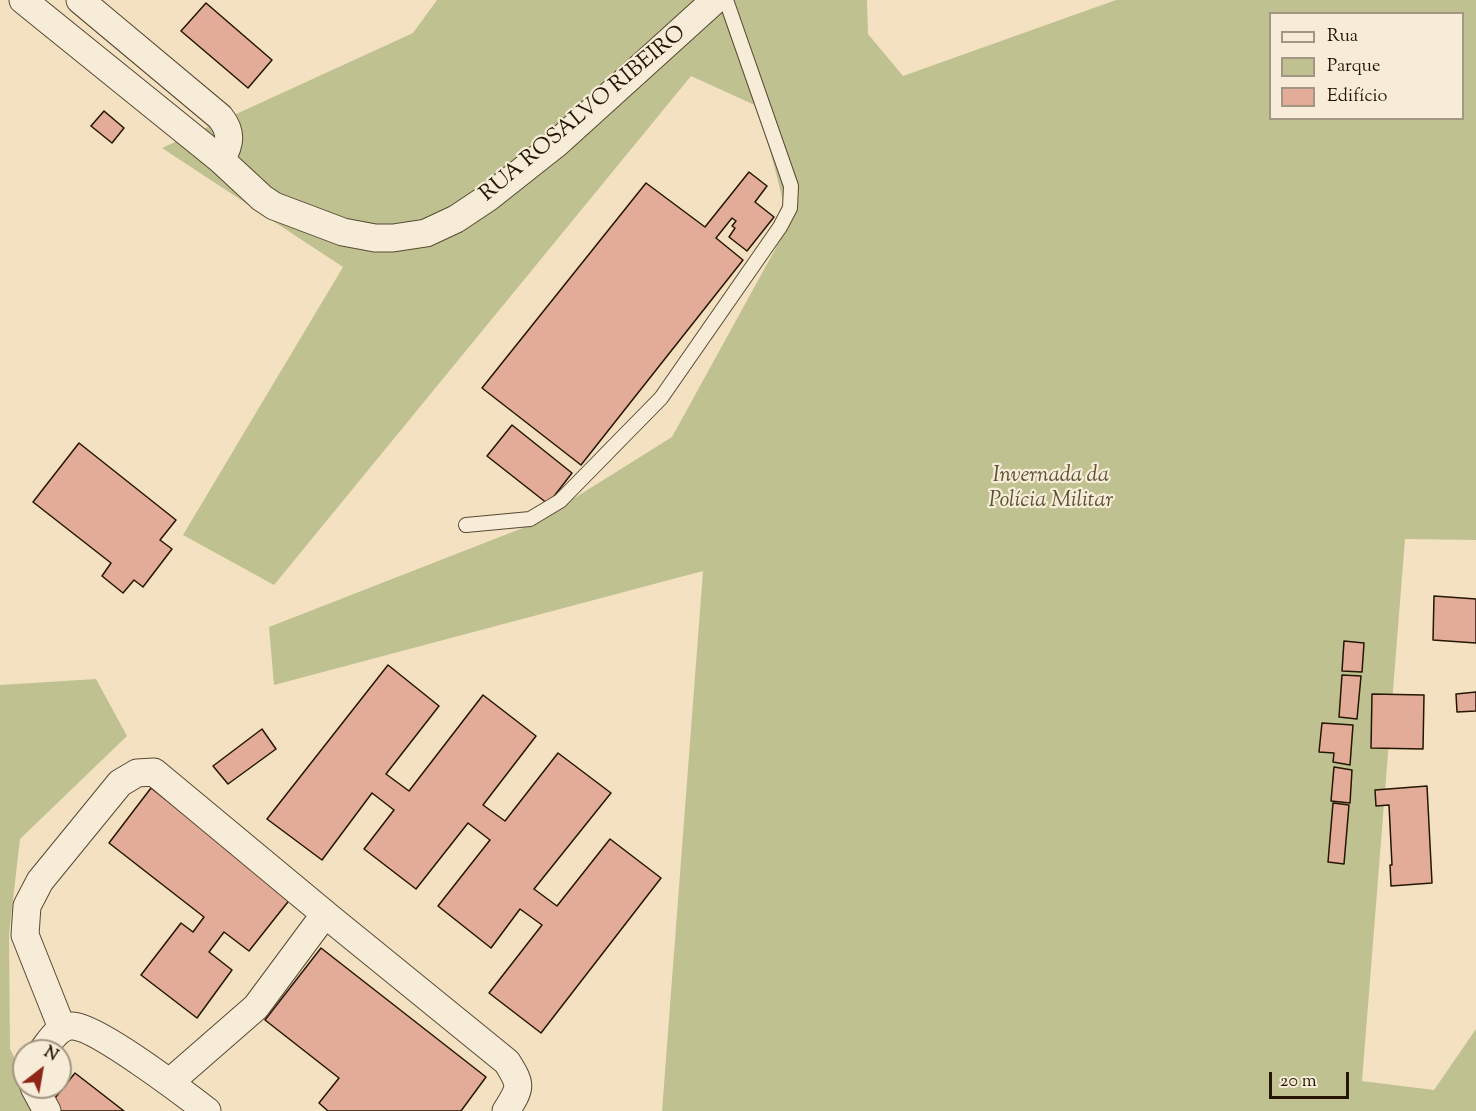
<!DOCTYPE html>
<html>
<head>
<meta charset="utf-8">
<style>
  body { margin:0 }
  #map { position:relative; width:1476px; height:1111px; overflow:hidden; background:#f3e1c2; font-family:"Sorts Mill Goudy",serif }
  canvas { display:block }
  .legend { position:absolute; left:1269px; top:12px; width:195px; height:108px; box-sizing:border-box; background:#f7ecd7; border:2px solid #a39682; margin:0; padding:8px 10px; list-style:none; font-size:18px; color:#251602 }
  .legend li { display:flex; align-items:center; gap:12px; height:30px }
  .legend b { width:30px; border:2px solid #a39682 }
  .north { position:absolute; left:12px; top:1039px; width:60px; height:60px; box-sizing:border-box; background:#f7ecd7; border:2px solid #a39682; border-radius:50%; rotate:31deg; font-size:16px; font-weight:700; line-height:24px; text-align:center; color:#251602 }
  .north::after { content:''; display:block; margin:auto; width:21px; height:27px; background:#8f2418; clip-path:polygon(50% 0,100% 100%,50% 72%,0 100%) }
  .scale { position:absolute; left:1269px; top:1072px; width:80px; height:27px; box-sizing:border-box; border:3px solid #251602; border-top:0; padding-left:8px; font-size:18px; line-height:21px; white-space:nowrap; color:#251602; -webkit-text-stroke:4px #f7ecd7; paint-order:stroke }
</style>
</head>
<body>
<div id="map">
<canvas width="1476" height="1111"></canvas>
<ul class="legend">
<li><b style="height:8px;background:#f7ecd7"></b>Rua</li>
<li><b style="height:16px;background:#bfc290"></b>Parque</li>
<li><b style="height:16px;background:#e3ac99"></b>Edifício</li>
</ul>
<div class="north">N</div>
<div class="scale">20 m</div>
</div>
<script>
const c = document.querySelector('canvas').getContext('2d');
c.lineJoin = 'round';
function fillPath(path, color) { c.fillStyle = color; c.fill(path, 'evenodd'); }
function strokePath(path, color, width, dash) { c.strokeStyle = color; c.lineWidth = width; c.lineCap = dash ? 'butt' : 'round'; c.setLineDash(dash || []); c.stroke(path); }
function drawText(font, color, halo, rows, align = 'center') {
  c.font = font + ' "Sorts Mill Goudy",serif'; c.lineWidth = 4.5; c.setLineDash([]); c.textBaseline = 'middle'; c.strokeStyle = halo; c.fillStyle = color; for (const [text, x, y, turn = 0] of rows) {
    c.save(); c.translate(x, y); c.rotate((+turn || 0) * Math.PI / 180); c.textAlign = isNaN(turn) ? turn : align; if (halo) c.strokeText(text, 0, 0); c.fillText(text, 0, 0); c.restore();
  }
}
const green = new Path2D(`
  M 437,0 L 867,0 L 868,34 L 903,76 L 1116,0 L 1476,0 L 1476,540 L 1405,539 L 1362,1081 L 1434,1090 L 1476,1029 L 1476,1111 L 662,1111 L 703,571 L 274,685 L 269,627 L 533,524 L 672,437 L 789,224 L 759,107 L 691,76 L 274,585 L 183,535 L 343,267 L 162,148 L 413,33 ZM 1270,14 L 1462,14 L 1462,118 L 1270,118 Z
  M 96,679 L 127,736 L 20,839 L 9,934 L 10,1049 L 24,1076 L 24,1087 L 43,1111 L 0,1111 L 0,685 Z`);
const building = new Path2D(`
  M 206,3 L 272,60 L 248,88 L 181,31 Z
  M 104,111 L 124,128 L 112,143 L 91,126 Z
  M 749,172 L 767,186 L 755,202 L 774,217 L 747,251 L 729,237 L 735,228 L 732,226 L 736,221 L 732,218 L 716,238 L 743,260 L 581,465 L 482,388 L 646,183 L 705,227 Z
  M 512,425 L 572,473 L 548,504 L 487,456 Z
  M 79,443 L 176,520 L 160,540 L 172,549 L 143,587 L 134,580 L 123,593 L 102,576 L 111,563 L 33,502 Z
  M 1434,596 L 1476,599 L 1476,643 L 1433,640 Z
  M 1344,641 L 1364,643 L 1362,672 L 1342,671 Z
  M 388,665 L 439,706 L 386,774 L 409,791 L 483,695 L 536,736 L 483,805 L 505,821 L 558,753 L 611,793 L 534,889 L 557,906 L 610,839 L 661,878 L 541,1033 L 489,993 L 542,925 L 520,909 L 491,948 L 438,906 L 490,840 L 468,823 L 416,889 L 364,849 L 394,810 L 372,793 L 322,860 L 267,819 Z
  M 1342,675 L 1361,676 L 1357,719 L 1339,717 Z
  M 1476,692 L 1476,711 L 1457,712 L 1456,694 Z
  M 1372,694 L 1424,695 L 1423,749 L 1371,748 Z
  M 1322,723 L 1353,725 L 1350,765 L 1333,762 L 1334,753 L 1319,752 Z
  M 262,729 L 276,749 L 228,784 L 213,766 Z
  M 1334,767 L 1352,770 L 1350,803 L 1331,801 Z
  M 1427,786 L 1432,883 L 1391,886 L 1390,865 L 1392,865 L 1389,805 L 1376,806 L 1375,790 Z
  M 151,788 L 291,898 L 249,951 L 224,932 L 209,952 L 232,970 L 197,1018 L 141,975 L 181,923 L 193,932 L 204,917 L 109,843 Z
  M 1333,803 L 1349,805 L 1344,864 L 1328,862 Z
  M 321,948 L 486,1077 L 461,1111 L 328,1111 L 319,1103 L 339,1078 L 265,1020 Z
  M 75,1073 L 124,1111 L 62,1111 L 51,1103 Z`);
const lane = new Path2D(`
  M 466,525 L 530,519 L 560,501 L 661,398 L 780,227 L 790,208 L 791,186 L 726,0`);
const street = new Path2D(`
  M 23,0 L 221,160 L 262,198 L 274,206 L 343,232 L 375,238 L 393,238 L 426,233 L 456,219 L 489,197 L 556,144 L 715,0
  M 80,0 L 220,117 C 232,132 231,143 221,160
  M 62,1028 L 25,935 L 27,906 L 40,881 L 120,783 L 137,773 L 154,772 L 325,914
  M 42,1051 C 50,1041 59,1025 73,1026 C 97,1027 185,1094 207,1111
  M 170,1082 L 256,1007 L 325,914 L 507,1062 C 522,1086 521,1087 506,1111
  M 34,1087 L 47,1111`);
const streetNames = [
  ["RUA ROSALVO RIBEIRO",584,115,-40]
];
const parkNames = [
  ["Invernada da",1051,477],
  ["Polícia Militar",1051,502]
];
fillPath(green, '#bfc290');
fillPath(building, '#e3ac99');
strokePath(building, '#251602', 1.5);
strokePath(lane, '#584932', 16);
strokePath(street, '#584932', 29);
strokePath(lane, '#f7ecd7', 14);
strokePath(street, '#f7ecd7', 27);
drawText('22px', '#251602', '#f7ecd7', streetNames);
drawText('italic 22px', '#5b5234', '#f7ecd7', parkNames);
</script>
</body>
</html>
